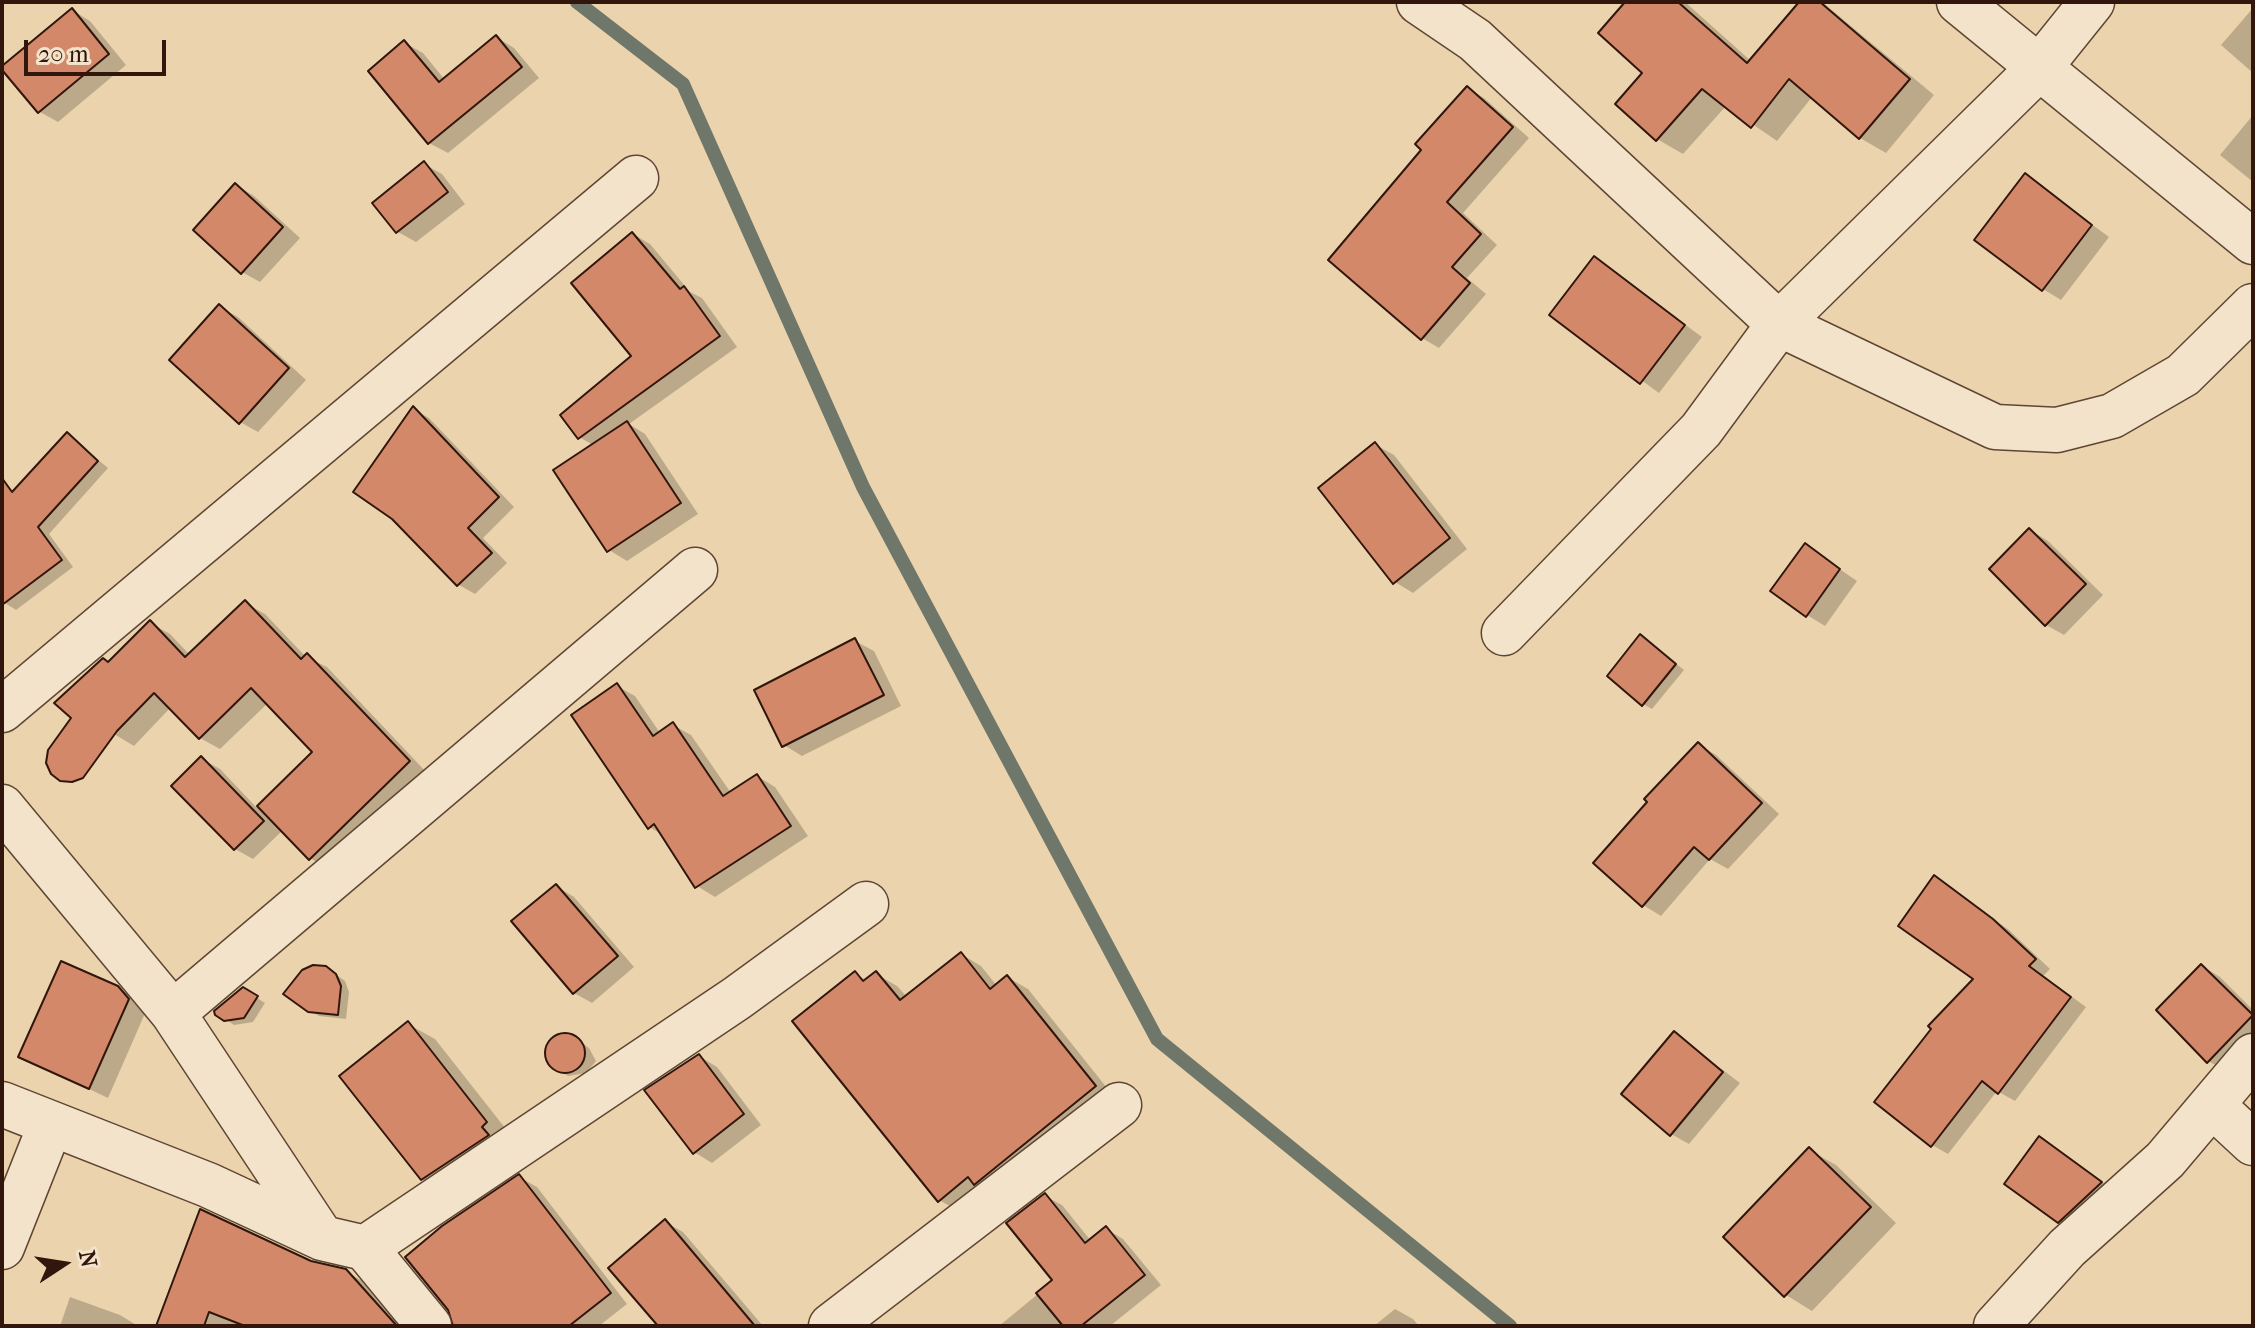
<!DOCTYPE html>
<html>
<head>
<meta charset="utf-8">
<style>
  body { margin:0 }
  #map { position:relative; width:2255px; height:1328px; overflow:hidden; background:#ebd4ad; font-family:"IM FELL French Canon",serif }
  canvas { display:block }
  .frame { position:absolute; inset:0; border:4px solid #30160c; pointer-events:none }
  .north { position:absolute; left:24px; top:1224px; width:80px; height:80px; -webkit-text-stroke:6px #f2e3ca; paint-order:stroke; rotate:78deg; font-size:22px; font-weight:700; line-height:32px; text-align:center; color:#30160c }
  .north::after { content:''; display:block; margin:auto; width:28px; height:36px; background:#30160c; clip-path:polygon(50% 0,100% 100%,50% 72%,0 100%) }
  .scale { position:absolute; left:24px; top:40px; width:142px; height:36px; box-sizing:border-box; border:4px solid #30160c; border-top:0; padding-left:10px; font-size:24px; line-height:28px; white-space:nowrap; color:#30160c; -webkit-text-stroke:6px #f2e3ca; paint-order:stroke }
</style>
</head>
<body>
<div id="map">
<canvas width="2255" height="1328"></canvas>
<div class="frame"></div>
<div class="north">N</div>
<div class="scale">20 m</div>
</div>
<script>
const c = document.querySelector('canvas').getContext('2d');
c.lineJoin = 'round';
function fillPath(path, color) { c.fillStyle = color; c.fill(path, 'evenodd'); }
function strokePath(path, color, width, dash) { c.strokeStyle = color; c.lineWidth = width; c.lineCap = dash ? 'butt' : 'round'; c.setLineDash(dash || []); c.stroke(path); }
const shadow = new Path2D(`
  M 1627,2 L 1685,2 L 1751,61 L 1801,2 L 1822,2 L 1934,95 L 1886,153 L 1860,138 L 1812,97 L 1777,141 L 1726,106 L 1683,154 L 1657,139 Z
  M 2253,8 L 2253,73 L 2221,45 Z
  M 72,10 L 90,21 L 126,65 L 58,122 L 40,112 L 2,68 Z
  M 496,37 L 514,48 L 539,78 L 448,153 L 429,143 L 405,43 L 423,53 L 445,80 Z
  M 1467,88 L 1484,98 L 1529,138 L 1463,213 L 1497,245 L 1467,278 L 1486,294 L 1439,348 L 1422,338 L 1424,150 Z
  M 2253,115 L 2253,182 L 2220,155 Z
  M 424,164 L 442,174 L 465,204 L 416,242 L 398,232 L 375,203 Z
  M 2026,176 L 2109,237 L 2061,300 L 2043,289 Z
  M 236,185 L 254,196 L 300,238 L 260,282 L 242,272 Z
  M 633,234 L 650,244 L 690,292 L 702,298 L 737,347 L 629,424 L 645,434 L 698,514 L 627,561 L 609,550 L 593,445 L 579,437 L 634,357 Z
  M 1594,258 L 1702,337 L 1659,393 L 1552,315 Z
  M 220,307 L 238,317 L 306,380 L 258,432 L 240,422 Z
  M 413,409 L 429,418 L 514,507 L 483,538 L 507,563 L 475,594 L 459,585 L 394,517 Z
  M 67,434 L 108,468 L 49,534 L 73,567 L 16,610 L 2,601 L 2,499 L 7,501 Z
  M 1376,445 L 1394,455 L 1467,549 L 1413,593 L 1395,582 Z
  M 2030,530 L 2048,541 L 2103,595 L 2064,635 L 2046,625 Z
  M 1806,546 L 1857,581 L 1825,626 L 1807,615 Z
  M 245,603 L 265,614 L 306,657 L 327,667 L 428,774 L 330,870 L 310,858 L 283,830 L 253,859 L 235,849 L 202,759 L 220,769 L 257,808 L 314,752 L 268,703 L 220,749 L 200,738 L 171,707 L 134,746 L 114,734 L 109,664 L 150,623 L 170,634 L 190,655 Z
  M 855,641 L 874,651 L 901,706 L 802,756 L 784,745 Z
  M 1649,642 L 1684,670 L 1652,709 L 1643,704 Z
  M 617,686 L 635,696 L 660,733 L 673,725 L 691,735 L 731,793 L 757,776 L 775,787 L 808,836 L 715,897 L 697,886 L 665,836 L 649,827 Z
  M 1698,744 L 1716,755 L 1779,814 L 1728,869 L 1710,859 L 1661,916 L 1643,905 Z
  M 1935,878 L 2009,930 L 2050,969 L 2043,976 L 2086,1007 L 2015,1101 L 1997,1091 L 1948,1154 L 1932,1145 L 1976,979 Z
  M 556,886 L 574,897 L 634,967 L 592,1003 L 574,993 Z
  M 961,954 L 981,966 L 997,986 L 1007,977 L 1028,989 L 1115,1098 L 960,1212 L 939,1200 L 855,973 L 867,981 L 876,974 L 897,986 L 907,997 Z
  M 2202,966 L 2220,977 L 2253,1010 L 2253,1045 L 2226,1071 L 2208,1061 Z
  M 335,974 L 345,981 L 349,992 L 346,1019 L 319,1016 L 309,1010 Z
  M 117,988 L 137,999 L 146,1011 L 108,1098 L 20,1056 Z
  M 243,989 L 265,1003 L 253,1022 L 234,1025 L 225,1019 Z
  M 408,1024 L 435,1039 L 513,1138 L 449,1194 L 422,1179 Z
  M 567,1032 L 589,1048 L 596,1061 L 586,1073 L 568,1076 L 550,1065 L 547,1055 L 554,1038 Z
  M 1674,1033 L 1740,1083 L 1689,1144 L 1671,1134 Z
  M 699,1056 L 717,1067 L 761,1125 L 712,1163 L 694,1152 Z
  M 2039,1139 L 2118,1193 L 2077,1232 L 2059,1221 Z
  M 1809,1150 L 1836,1165 L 1896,1223 L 1812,1311 L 1786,1295 Z
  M 519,1177 L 537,1187 L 627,1304 L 599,1326 L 455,1326 L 455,1321 L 407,1257 Z
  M 1045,1196 L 1062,1205 L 1091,1241 L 1106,1229 L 1123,1239 L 1161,1285 L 1110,1326 L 999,1326 L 1055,1280 Z
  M 665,1222 L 683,1232 L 763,1326 L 661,1326 Z
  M 311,1263 L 345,1271 L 364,1282 L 403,1326 L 159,1326 Z
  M 70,1297 L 120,1315 L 138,1326 L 60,1326 Z
  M 1395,1309 L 1413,1319 L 1419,1326 L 1374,1326 Z`);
const stream = new Path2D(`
  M 577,2 L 683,84 L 863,487 L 1157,1039 L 1510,1326`);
const building = new Path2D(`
  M 1625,2 L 1678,2 L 1747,63 L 1799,2 L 1820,2 L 1910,79 L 1859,139 L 1789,79 L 1751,128 L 1702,89 L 1656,141 L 1615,104 L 1642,73 L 1598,33 Z
  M 72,8 L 109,54 L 38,113 L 2,70 L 2,66 Z
  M 496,35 L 522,67 L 428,144 L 368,71 L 404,40 L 439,82 Z
  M 1467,86 L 1513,127 L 1447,202 L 1481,234 L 1452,267 L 1470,283 L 1421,340 L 1328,260 L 1421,150 L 1415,144 Z
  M 424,161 L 448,192 L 396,233 L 372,203 Z
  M 2025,173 L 2092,225 L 2042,291 L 1974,240 Z
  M 235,183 L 283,227 L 241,274 L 193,230 Z
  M 632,232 L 680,289 L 684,286 L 720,336 L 578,439 L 560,415 L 631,356 L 571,283 Z
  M 1594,256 L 1685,325 L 1640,384 L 1549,315 Z
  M 219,304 L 289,368 L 239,424 L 169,360 Z
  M 413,406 L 499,497 L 468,528 L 492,553 L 457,586 L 392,519 L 353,492 Z
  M 627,421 L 681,503 L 607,552 L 553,470 Z
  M 67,432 L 98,461 L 38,527 L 62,560 L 2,605 L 2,478 L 12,492 Z
  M 1375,442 L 1450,538 L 1393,584 L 1318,488 Z
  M 2029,528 L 2086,584 L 2045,626 L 1989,569 Z
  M 1805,543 L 1840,569 L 1806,617 L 1770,591 Z
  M 245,600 L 301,659 L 307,653 L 410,761 L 309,860 L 257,806 L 312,752 L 251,688 L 199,739 L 154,693 L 117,731 L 83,778 L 72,782 L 60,781 L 51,774 L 46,763 L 48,750 L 71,718 L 54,703 L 103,658 L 108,662 L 150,620 L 185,657 Z
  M 1640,634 L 1676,664 L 1642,706 L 1607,676 Z
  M 855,638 L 884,695 L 782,747 L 754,690 Z
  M 617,683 L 653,736 L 673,722 L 723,796 L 757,774 L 791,826 L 695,888 L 654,824 L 648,829 L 571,715 Z
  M 1698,742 L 1762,803 L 1709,860 L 1694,847 L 1642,907 L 1593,863 L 1647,802 L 1644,799 Z
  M 201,756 L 264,821 L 234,850 L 171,786 Z
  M 1934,875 L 1993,919 L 2036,959 L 2029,966 L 2071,997 L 1998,1094 L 1982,1081 L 1931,1147 L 1874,1102 L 1931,1029 L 1928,1026 L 1973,979 L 1898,926 Z
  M 556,884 L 618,956 L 573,994 L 511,921 Z
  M 961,952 L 990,989 L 1007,975 L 1096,1086 L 974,1185 L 968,1177 L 938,1202 L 792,1021 L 855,971 L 863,981 L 876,971 L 900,1000 Z
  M 61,961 L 118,986 L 129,999 L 89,1089 L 18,1057 Z
  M 2201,964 L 2253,1015 L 2207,1063 L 2156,1010 Z
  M 313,965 L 326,966 L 336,974 L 341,986 L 338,1015 L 308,1012 L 283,994 L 302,970 Z
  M 243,987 L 258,996 L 244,1018 L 224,1021 L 215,1015 L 214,1011 Z
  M 408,1021 L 487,1122 L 482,1127 L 489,1135 L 421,1180 L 339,1076 Z
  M 1674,1031 L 1723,1072 L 1670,1136 L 1621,1094 Z
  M545 1053a20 20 0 1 1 40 0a20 20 0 1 1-40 0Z
  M 699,1054 L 744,1114 L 693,1154 L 644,1090 Z
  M 2039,1136 L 2102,1182 L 2058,1223 L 2004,1184 Z
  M 1809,1147 L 1871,1207 L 1784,1297 L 1723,1237 Z
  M 519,1174 L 611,1293 L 569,1326 L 453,1326 L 448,1310 L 405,1257 L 442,1226 Z
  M 1045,1193 L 1085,1243 L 1106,1226 L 1145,1275 L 1081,1326 L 1063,1326 L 1036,1293 L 1052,1280 L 1006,1223 Z
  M 200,1209 L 311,1261 L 346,1269 L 397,1326 L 245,1326 L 209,1312 L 204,1326 L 156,1326 Z
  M 665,1219 L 755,1326 L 658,1326 L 608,1268 Z`);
const street = new Path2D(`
  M 1419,2 L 1475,40 L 1779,324 L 1995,427 L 2057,430 L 2112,416 L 2183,375 L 2253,306
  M 1959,2 L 2253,242
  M 1504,633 L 1701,430 L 1779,324 L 2039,68 L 2092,2
  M 2,710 L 636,178
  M 2,807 L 173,1013 L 322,1238 L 365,1248 L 429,1326
  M 173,1013 L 695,570
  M 2,1104 L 208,1185 L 322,1238
  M 2213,1106 L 2253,1143
  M 2,1247 L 50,1126
  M 365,1248 L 737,998 L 866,904
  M 831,1326 L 1119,1105
  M 1996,1326 L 2067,1248 L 2165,1160 L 2253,1056`);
fillPath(shadow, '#0003');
strokePath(stream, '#6e776a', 14);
fillPath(building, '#d28869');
strokePath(building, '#30160c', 2);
strokePath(street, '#5f4634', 47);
strokePath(street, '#f2e3ca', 44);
</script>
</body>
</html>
